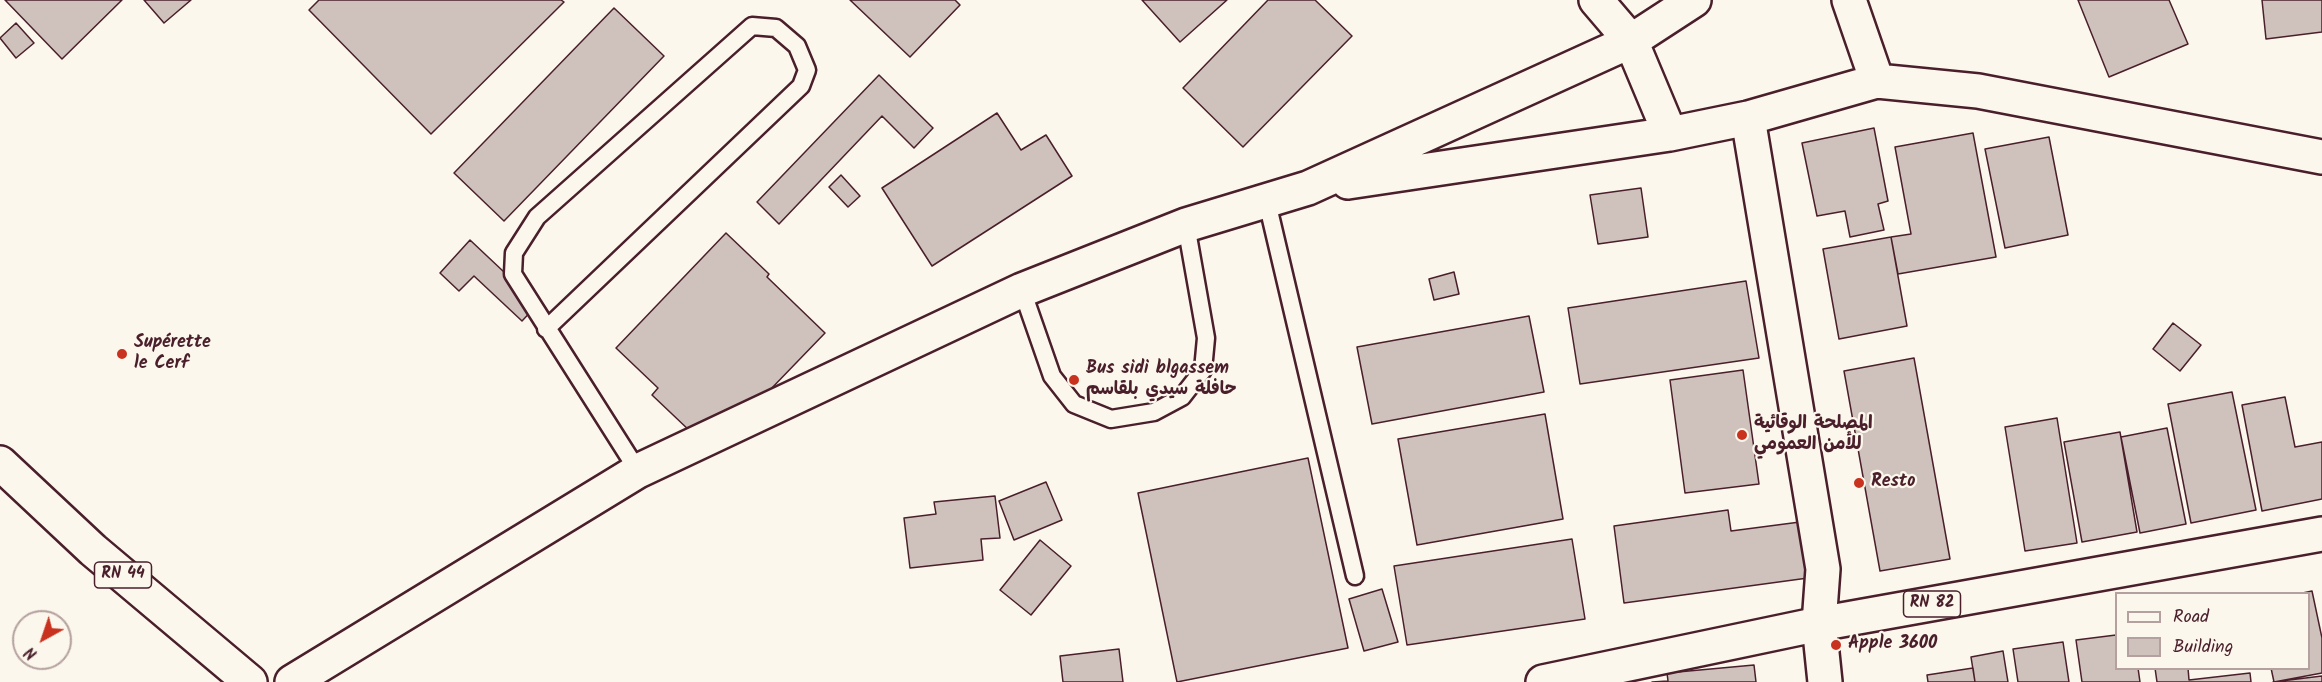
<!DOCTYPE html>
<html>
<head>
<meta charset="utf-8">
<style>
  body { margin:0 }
  #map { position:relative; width:2322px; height:682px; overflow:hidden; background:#fbf7ec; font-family:Kalam,sans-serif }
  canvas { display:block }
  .legend { position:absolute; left:2115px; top:592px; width:195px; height:78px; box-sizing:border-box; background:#fbf7ec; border:2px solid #b4a19f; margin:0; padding:8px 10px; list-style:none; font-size:18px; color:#4a1f2b }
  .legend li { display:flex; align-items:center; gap:12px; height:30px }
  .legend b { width:30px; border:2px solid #b4a19f }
  .north { position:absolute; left:12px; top:610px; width:60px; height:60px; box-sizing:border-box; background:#fbf7ec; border:2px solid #b4a19f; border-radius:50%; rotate:220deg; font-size:16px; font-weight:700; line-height:24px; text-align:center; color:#4a1f2b }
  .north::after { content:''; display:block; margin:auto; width:21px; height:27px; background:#c8321e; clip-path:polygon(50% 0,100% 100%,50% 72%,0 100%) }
</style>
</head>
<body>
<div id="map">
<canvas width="2322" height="682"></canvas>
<ul class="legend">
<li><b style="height:8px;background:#fbf7ec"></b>Road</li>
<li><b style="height:16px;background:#cfc2bc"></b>Building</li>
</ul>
<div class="north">N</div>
</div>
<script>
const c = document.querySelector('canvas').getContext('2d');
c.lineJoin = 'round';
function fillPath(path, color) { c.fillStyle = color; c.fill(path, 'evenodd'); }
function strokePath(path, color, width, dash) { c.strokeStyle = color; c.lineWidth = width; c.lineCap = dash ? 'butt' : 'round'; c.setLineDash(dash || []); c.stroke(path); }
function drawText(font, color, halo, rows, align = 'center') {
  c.font = font + ' Kalam,"Playpen Sans Arabic",sans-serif'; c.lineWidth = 4.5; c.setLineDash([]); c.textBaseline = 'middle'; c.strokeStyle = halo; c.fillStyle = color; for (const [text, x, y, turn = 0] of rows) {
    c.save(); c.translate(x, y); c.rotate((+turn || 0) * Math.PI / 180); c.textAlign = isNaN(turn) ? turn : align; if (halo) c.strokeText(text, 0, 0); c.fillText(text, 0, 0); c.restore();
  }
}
const building = new Path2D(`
  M 5,0 L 122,0 L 62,59 Z
  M 144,0 L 191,0 L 164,23 Z
  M 319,0 L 561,0 L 564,2 L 431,134 L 309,10 Z
  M 850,0 L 955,0 L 960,5 L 910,57 Z
  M 1142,0 L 1227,0 L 1180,42 Z
  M 1268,0 L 1315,0 L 1352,36 L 1243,147 L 1183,88 Z
  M 2078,0 L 2169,0 L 2188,44 L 2109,77 Z
  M 2262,0 L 2322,0 L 2322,32 L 2266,39 Z
  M 614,8 L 664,56 L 504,221 L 454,173 Z
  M 16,23 L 34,43 L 16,58 L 0,38 Z
  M 879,75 L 933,128 L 914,148 L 882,116 L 779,224 L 757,202 Z
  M 997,113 L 1021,150 L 1046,135 L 1072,176 L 932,266 L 882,188 Z
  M 1874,128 L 1888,201 L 1878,204 L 1884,230 L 1850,237 L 1845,211 L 1817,216 L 1802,143 Z
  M 1973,133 L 1996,257 L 1898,274 L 1891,237 L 1911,234 L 1895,147 Z
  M 2049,137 L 2068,235 L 2005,248 L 1985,149 Z
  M 841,175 L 860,196 L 848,207 L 829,187 Z
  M 1641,188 L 1648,237 L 1598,244 L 1590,195 Z
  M 726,233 L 769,274 L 767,277 L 825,333 L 711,451 L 652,395 L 658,388 L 616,348 Z
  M 1891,237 L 1907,326 L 1839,339 L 1823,249 Z
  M 470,240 L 538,304 L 522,321 L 474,276 L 459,291 L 440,273 Z
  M 1454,272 L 1459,294 L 1434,300 L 1429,279 Z
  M 1746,281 L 1759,358 L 1580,384 L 1568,308 Z
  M 1529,316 L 1544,392 L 1372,424 L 1357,347 Z
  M 2173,323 L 2201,345 L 2180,371 L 2153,349 Z
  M 1914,358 L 1950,559 L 1880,571 L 1844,371 Z
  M 1743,370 L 1759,484 L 1685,493 L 1670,380 Z
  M 2232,392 L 2256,510 L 2191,523 L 2168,404 Z
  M 2285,397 L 2295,447 L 2322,442 L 2322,499 L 2262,511 L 2242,405 Z
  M 1545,414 L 1563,519 L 1417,545 L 1398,439 Z
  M 2057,418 L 2077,543 L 2025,551 L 2005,427 Z
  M 2167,428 L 2186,524 L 2140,533 L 2121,437 Z
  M 2120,432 L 2137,532 L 2082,542 L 2064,442 Z
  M 1308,458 L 1348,648 L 1177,682 L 1138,493 Z
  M 1046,482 L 1062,520 L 1014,540 L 999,501 Z
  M 995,496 L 1000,538 L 981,539 L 983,560 L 910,568 L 904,518 L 936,514 L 934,502 Z
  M 1728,510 L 1731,531 L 1800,522 L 1808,578 L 1624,603 L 1614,526 Z
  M 1572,539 L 1585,619 L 1407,645 L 1394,566 Z
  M 1040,540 L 1071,566 L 1031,615 L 1000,590 Z
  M 1382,589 L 1398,642 L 1364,651 L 1349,599 Z
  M 2312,591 L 2322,638 L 2322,673 L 2274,682 L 2271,668 L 2308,668 L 2308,594 L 2298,594 Z
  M 2116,635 L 2116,668 L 2138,668 L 2140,682 L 2082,682 L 2076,640 Z
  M 2063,642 L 2069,682 L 2018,682 L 2013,649 Z
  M 1119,649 L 1123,682 L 1063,682 L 1060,656 Z
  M 2003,651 L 2008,682 L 1975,682 L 1971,657 Z
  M 1754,665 L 1756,682 L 1652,682 L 1668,681 L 1667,673 Z
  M 1973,668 L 1975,682 L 1928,682 L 1927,675 Z
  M 2155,668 L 2188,668 L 2189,680 L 2250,673 L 2251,682 L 2157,682 Z
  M 2322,676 L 2322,682 L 2273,682 Z`);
const lane = new Path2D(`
  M 1267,202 L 1355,576
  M 1022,290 L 1052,376 L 1074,404 L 1111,419 L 1154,412 L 1182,397 L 1203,370 L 1206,338 L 1186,225
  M 546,329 L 801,86 L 807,70 L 797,46 L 776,28 L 752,26 L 537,217 L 514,253 L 513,274 L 638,471`);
const street = new Path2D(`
  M 1877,81 L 1978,91 L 2322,157
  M 1748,118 L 1823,569 L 1819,624 L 1825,682
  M 1670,134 L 1748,118 L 1877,81 L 1849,0
  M 1348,182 L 1670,134 L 1631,41 L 1596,0
  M 292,682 L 638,471 L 1022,290 L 1186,225 L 1308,188 L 1631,41 L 1694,0`);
const primary = new Path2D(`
  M 0,463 L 93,550 L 250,682
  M 1543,682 L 1819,624 L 2322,534`);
const markers = [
  [122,354,6,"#c8321e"],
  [1074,380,6,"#c8321e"],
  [1742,435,6,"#c8321e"],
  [1859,483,6,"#c8321e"],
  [1836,645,6,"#c8321e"]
];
const shields = [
  [123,575,57],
  [1932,604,57]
];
const shieldNames = [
  ["RN 44",123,575],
  ["RN 82",1932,604]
];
const poiNames = [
  ["Supérette",134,344],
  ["le Cerf",134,365],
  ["Bus sidi blgassem",1086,370],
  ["حافلة سيدي بلقاسم",1086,391],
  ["المصلحة الوقائية",1754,425],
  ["للأمن العمومي",1754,446],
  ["Resto",1871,483],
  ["Apple 3600",1848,645]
];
fillPath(building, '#cfc2bc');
strokePath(building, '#4a1f2b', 1.5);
strokePath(lane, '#4a1f2b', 21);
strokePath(street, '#4a1f2b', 38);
strokePath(primary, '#4a1f2b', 38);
strokePath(lane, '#fbf7ec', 16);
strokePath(street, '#fbf7ec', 33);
strokePath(primary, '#fbf7ec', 33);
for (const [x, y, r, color] of markers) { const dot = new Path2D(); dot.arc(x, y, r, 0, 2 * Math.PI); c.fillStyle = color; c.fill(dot); strokePath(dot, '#fbf7ec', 2); }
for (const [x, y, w] of shields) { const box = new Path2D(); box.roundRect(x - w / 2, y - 13, w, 26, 4.5); c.fillStyle = '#fbf7ec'; c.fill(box); strokePath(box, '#4a1f2b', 1.5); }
drawText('bold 16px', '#4a1f2b', null, shieldNames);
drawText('bold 18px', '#4a1f2b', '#fbf7ec', poiNames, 'left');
</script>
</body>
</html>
